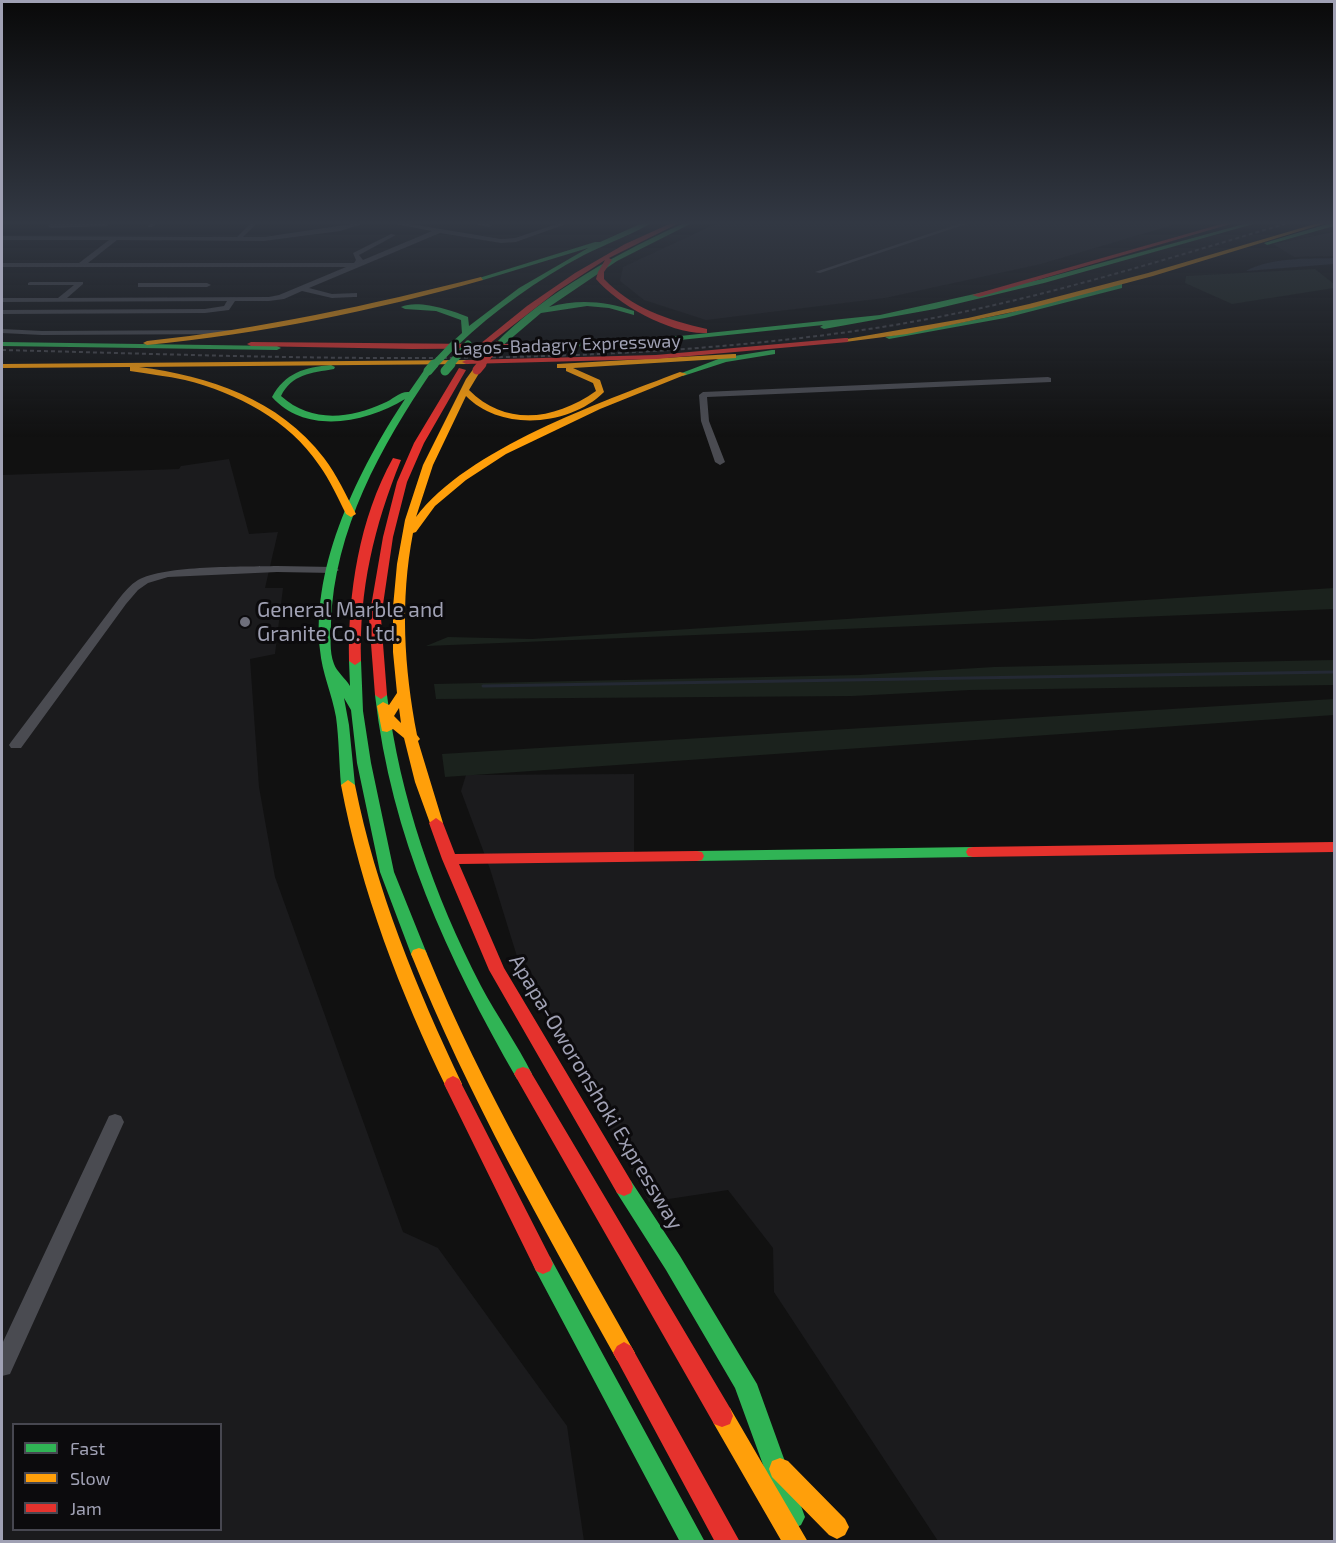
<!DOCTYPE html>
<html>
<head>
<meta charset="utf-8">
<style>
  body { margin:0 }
  #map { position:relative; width:1336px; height:1543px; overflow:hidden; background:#111; font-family:"Exo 2",sans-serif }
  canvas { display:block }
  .frame { position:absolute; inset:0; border:3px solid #a0a1b4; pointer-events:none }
  .legend { position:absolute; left:12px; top:1423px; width:210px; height:108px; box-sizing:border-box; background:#0c0b0d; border:2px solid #474750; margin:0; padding:8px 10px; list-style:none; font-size:18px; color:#a0a1b4 }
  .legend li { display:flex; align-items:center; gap:12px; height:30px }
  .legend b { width:30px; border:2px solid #474750 }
</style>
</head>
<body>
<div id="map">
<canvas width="1336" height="1543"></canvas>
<div class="frame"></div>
<ul class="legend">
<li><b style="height:8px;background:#30b455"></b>Fast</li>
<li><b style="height:8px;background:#ff9f0a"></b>Slow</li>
<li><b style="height:8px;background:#e5322d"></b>Jam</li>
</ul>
</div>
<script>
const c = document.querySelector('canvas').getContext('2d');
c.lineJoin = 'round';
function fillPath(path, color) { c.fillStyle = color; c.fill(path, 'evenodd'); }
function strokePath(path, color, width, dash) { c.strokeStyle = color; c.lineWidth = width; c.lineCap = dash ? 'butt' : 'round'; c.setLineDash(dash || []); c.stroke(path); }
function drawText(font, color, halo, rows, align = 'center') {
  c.font = font + ' "Exo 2",sans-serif'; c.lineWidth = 6; c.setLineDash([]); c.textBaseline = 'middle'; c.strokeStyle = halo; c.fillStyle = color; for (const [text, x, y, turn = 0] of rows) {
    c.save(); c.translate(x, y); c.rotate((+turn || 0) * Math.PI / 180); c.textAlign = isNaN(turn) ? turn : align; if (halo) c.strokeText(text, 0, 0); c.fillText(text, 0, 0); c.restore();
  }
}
const built = new Path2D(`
  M 722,221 L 1186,221 L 1041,264 L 885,298 L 706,320 L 644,300 L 620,281 L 623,267 Z
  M 1334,232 L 1334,256 L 1294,257 L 1273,244 Z
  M 229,459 L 249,534 L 278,532 L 265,588 L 283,588 L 275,654 L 250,659 L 259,787 L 275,877 L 403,1232 L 438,1248 L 567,1426 L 584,1541 L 2,1541 L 2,475 L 179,469 L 181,466 ZM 14,1424 L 220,1424 L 220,1530 L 14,1530 Z
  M 634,774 L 634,862 L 1334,851 L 1334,1541 L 938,1541 L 774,1292 L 773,1248 L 728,1190 L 649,1202 L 519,963 L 490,869 L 461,791 L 466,775 Z`);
const green = new Path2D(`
  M 1315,269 L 1334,284 L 1334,288 L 1232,304 L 1185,283 L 1186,276 Z
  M 1334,588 L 1334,609 L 426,646 L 448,637 L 532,639 Z
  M 1334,660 L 1334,685 L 970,690 L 852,696 L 436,699 L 434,684 L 860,675 L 994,667 Z
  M 1334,699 L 1334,715 L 445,777 L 442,754 Z`);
const water = new Path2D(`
  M 1334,258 L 1334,264 L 1246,271 C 1271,257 1307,259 1334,258 Z`);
const stream = new Path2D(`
  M 483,686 L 1334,672`);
const street = new Path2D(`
  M 153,221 L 160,221 L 152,227 L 148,227 L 148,225 Z
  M 253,221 L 259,221 L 243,237 L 264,237 L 372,221 L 340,231 L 264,241 L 117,240 L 88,263 L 354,263 L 356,260 L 353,253 L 391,234 L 396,235 L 359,255 L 363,260 L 432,231 L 380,221 L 392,221 L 501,239 L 515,238 L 566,221 L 574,221 L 516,242 L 501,243 L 440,233 L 309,288 L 332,294 L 357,293 L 357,297 L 354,297 L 332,298 L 302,291 L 284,299 L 269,301 L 235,301 L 229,310 L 205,313 L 2,314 L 2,310 L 205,309 L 224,306 L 227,301 L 2,302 L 2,298 L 58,298 L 74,285 L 28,285 L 28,283 L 30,282 L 83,282 L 83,284 L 67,298 L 269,297 L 279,295 L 346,267 L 2,267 L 2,263 L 79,263 L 109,240 L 2,240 L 2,236 L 237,237 Z
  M 460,221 L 473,221 L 492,225 L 489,227 Z
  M 967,221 L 975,221 L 820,273 L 815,272 Z
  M 106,223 L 108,226 L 51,228 L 48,226 L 51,224 Z
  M 141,283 L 207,283 L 211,285 L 207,287 L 138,287 L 138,283 Z
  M 2,329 L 42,331 L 230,330 L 234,332 L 230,334 L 42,335 L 2,333 Z
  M 1048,377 L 1051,378 L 1051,382 L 707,397 L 709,421 L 725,462 L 720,465 L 715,462 L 701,421 L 699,395 L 703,392 Z
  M 277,566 L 334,567 L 339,570 L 334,573 L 277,572 L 168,577 L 148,583 L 138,590 L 126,604 L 21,748 L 11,748 L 9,745 L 11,742 L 118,600 C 124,592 130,585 138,580 C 164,565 244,567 277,566 Z
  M 115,1114 L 121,1116 L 124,1122 L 10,1374 L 2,1376 L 2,1344 L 109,1116 Z`);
const fast = new Path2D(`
  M 647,221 L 654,221 C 635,234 605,244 584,255 C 537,280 495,310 457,346 L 450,344 L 462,333 L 461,320 L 436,311 L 405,309 L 401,307 C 417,299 452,310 468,317 L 469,326 L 519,288 L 588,248 L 483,280 L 479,280 L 479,278 L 595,242 L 600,242 Z
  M 689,221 L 696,221 L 617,261 L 549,307 C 578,299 605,301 634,311 L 634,315 L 609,308 L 587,306 L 541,313 L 501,347 L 494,345 C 542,294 624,249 689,221 Z
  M 1255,221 L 1264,221 L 1044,283 L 935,309 L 824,329 L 820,327 L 823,325 L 680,340 L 550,348 L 546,346 L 550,344 L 680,336 L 880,315 L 1042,279 Z
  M 1334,222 L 1334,226 L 1267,245 L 1264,243 Z
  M 1119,284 L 1122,284 L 1122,288 L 1005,318 L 889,339 L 885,337 L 1005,314 Z
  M 2,342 L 277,346 L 281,348 L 277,350 L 2,346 Z
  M 772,350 L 775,350 L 775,354 L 726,362 L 683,376 L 679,374 L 721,358 Z
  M 331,365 L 335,367 L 334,369 C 311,373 292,374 281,396 C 311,423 349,419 384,403 C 392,400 400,391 409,392 L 425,369 L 432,371 C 381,446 334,530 331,623 C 331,636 329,651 334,664 C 337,672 345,678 350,686 L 349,661 L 355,657 L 361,661 L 363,711 L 371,763 L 394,872 L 427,954 L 425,958 L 419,960 L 413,958 L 411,954 L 380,872 L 357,763 L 351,710 L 344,698 L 349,725 L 355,785 L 348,790 L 341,785 C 339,762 339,739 336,717 C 332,694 322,673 320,650 C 311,564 359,469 405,399 C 366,423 306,435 272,397 C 285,373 305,367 331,365 Z
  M 381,691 L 387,695 C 400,798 434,895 481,986 C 497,1016 517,1044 532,1074 L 529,1079 L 523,1081 L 517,1079 C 447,957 391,837 375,695 Z
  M 973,847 L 978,848 L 980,852 L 978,856 L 973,857 L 697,861 L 692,860 L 690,856 L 692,852 L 697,851 Z
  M 624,1178 L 631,1181 L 680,1256 L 757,1384 L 805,1517 L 801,1525 L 793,1529 L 785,1525 L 735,1388 L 666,1270 L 617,1193 L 615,1187 L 617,1181 Z
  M 543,1254 L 550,1257 L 705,1542 L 680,1542 L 536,1271 L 533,1264 L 536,1257 Z`);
const slow = new Path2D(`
  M 1325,221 L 1333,221 L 1153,276 L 1032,308 L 907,334 L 845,342 L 841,340 L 968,318 L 1029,304 L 1148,273 Z
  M 481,277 L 483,280 C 373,311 261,334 147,345 L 143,343 L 147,341 C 261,329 370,305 481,277 Z
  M 733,354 L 736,354 L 736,358 L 573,368 L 600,380 L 604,392 C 570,426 501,432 466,396 L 433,465 L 416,517 C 467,449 601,402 680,372 L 687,374 L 600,409 L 506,454 L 466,480 L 435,506 L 416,532 L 413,533 C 400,601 404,667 417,735 L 420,739 L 418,741 L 443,823 L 436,828 L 431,826 L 415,782 L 404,738 L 393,729 L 387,732 L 382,731 L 377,706 L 383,702 L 389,705 L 397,693 L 393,652 L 393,607 L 397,564 L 405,520 L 423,465 L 466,379 L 474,368 L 480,368 L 481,370 L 469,390 C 506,427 555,420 596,391 L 593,383 L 566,371 L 566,368 L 557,368 L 557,364 ZM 399,708 L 401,723 L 394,716 Z
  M 466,360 L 469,360 L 469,364 L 139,367 C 209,376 279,399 324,458 C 337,475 346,495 356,514 L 351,517 L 346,514 C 338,498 330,480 319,465 C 289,420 237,393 185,380 C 167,376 148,374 130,371 L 130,367 L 2,368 L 2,364 Z
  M 348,780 L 355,785 C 376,890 416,987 462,1084 L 459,1089 L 453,1092 L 447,1089 C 400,992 361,891 341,785 Z
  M 419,948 L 425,950 L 427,954 C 483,1091 559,1217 631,1346 L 635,1353 L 631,1360 L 624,1364 L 617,1360 C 543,1227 468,1096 411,954 L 413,950 Z
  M 722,1405 L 730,1408 L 808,1542 L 782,1542 L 714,1424 L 711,1416 L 714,1408 Z
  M 780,1458 L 788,1461 L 845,1519 L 849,1527 L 845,1535 L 837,1539 L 829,1535 L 772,1477 L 769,1469 L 772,1461 Z`);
const jam = new Path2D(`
  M 676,221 L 683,221 L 609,258 L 612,260 L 604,272 L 604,279 C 632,308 667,320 707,329 L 707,333 C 672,335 618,305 596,279 L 598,272 L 605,260 L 556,292 L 489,344 L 553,344 L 553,348 L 550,348 L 412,349 L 251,346 L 247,344 L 251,342 L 480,344 L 527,306 L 575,273 L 625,244 Z
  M 1232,221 L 1241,221 L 979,297 L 972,295 Z
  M 845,338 L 848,338 L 848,342 L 656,359 L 466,364 L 462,362 L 466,360 L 656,355 Z
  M 459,368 L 466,370 L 424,443 L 407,482 L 393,537 L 381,618 L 387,695 L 381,699 L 375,695 L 369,618 L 383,537 L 397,482 L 414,443 Z
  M 393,458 L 401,460 C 374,526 359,590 361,661 L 355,665 L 349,661 C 348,593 359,519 393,458 Z
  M 436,818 L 443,823 L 455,854 L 697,851 L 702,852 L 704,856 L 702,860 L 697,861 L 459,864 L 504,968 L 631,1181 L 633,1187 L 631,1193 L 624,1196 L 617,1193 L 489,970 L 442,859 L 429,823 Z
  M 1334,842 L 1334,852 L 973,857 L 968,856 L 966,852 L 968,848 L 973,847 Z
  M 523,1067 L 529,1069 L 730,1408 L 733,1416 L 730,1424 L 722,1427 L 714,1424 L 517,1079 L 514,1074 L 517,1069 Z
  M 453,1076 L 459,1079 L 550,1257 L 553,1264 L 550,1271 L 543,1274 L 536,1271 L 444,1084 L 447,1079 Z
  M 624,1342 L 631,1346 L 740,1542 L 715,1542 L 617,1360 L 613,1353 L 617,1346 Z`);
const rail = new Path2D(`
  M 2,350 C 289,357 577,371 862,330 C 1010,309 1152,263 1295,221`);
const fastBridgeFar1 = new Path2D(`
  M 433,366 L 454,344
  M 449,366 L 468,344`);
const fastBridge = new Path2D(`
  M 428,371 L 434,364
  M 445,371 L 451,364`);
const jamBridgeFar1 = new Path2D(`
  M 480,366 L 498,345`);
const jamBridge = new Path2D(`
  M 477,370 L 482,364`);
const markers = [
  [245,622,6,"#6e6f7b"]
];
const farStreetnames = [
  ["Lagos-Badagry Expressway",567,345,-2]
];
const poiNames = [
  ["General Marble and",257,610],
  ["Granite Co. Ltd.",257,634]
];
const streetNames = [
  ["Apapa-Oworonshoki Expressway",596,1092,59]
];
fillPath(built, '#1b1b1d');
fillPath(green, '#1b221d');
fillPath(water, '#242934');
strokePath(stream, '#242934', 3);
fillPath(street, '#4a4b51');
fillPath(fast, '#30b455');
fillPath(slow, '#ff9f0a');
fillPath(jam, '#e5322d');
strokePath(rail, '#46464b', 2, [4, 3]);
strokePath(fastBridgeFar1, '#30b455', 7);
strokePath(fastBridge, '#30b455', 9);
strokePath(jamBridgeFar1, '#e5322d', 7);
strokePath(jamBridge, '#e5322d', 9);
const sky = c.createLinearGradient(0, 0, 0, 437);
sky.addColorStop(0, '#090909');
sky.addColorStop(0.51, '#323843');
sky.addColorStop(1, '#32384300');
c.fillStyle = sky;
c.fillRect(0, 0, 1336, 437);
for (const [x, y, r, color] of markers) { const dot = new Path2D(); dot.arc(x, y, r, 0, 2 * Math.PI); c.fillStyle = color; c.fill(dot); strokePath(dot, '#0c0b0d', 2); }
drawText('18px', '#a0a1b4', '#0c0b0d', farStreetnames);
drawText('21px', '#a0a1b4', '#0c0b0d', poiNames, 'left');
drawText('21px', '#a0a1b4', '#0c0b0d', streetNames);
</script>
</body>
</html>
